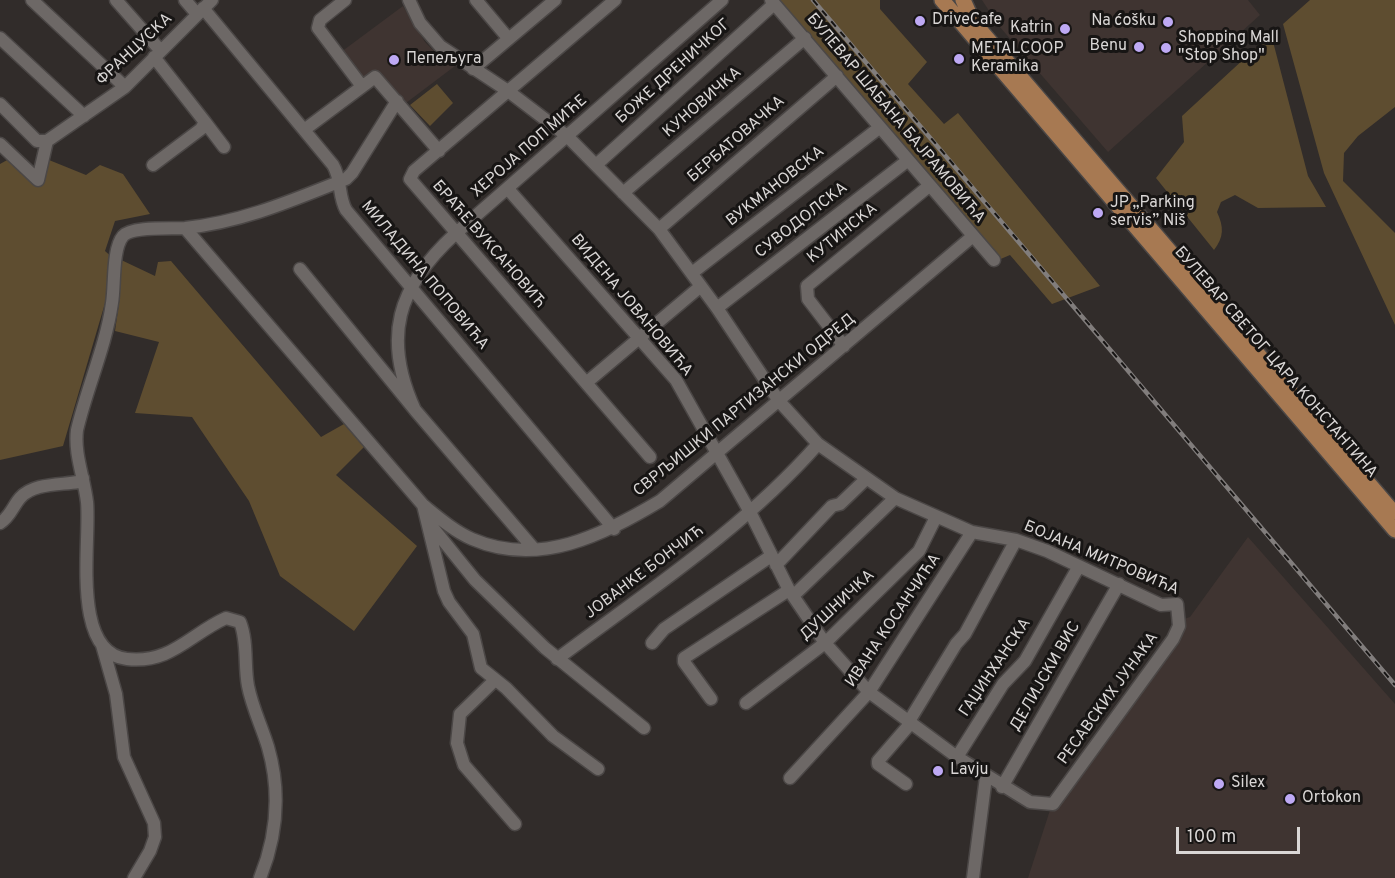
<!DOCTYPE html>
<html>
<head>
<meta charset="utf-8">
<style>
  body { margin:0 }
  #map { position:relative; width:1395px; height:878px; overflow:hidden; background:#312c2a; font-family:Overpass,sans-serif }
  canvas { display:block }
  .scale { position:absolute; left:1176px; top:827px; width:124px; height:27px; box-sizing:border-box; border:3px solid #dad7d6; border-top:0; padding-left:8px; font-size:18px; line-height:21px; white-space:nowrap; color:#dad7d6; -webkit-text-stroke:4px #171514; paint-order:stroke }
</style>
</head>
<body>
<div id="map">
<canvas width="1395" height="878"></canvas>
<div class="scale">100 m</div>
</div>
<script>
const c = document.querySelector('canvas').getContext('2d');
c.lineJoin = 'round';
function fillPath(path, color) { c.fillStyle = color; c.fill(path, 'evenodd'); }
function strokePath(path, color, width, dash) { c.strokeStyle = color; c.lineWidth = width; c.lineCap = dash ? 'butt' : 'round'; c.setLineDash(dash || []); c.stroke(path); }
function drawText(font, color, halo, rows, align = 'center') {
  c.font = font + ' Overpass,sans-serif'; c.lineWidth = 6; c.setLineDash([]); c.textBaseline = 'middle'; c.strokeStyle = halo; c.fillStyle = color; for (const [text, x, y, turn = 0] of rows) {
    c.save(); c.translate(x, y); c.rotate((+turn || 0) * Math.PI / 180); c.textAlign = isNaN(turn) ? turn : align; if (halo) c.strokeText(text, 0, 0); c.fillText(text, 0, 0); c.restore();
  }
}
const built = new Path2D(`
  M 982,0 L 1248,0 L 1260,15 L 1108,152 L 999,26 Z
  M 403,6 L 425,42 L 438,55 L 455,66 L 402,106 L 375,74 L 361,85 L 337,55 Z
  M 1248,537 L 1395,704 L 1395,878 L 1028,878 L 1051,807 L 1173,639 L 1184,619 L 1190,617 Z`);
const green = new Path2D(`
  M 771,0 L 880,0 L 880,9 L 927,62 L 908,84 L 944,124 L 958,113 L 1100,286 L 1052,304 L 1010,255 L 996,261 Z
  M 1310,0 L 1395,0 L 1395,107 L 1358,136 L 1344,153 L 1343,181 L 1395,233 L 1395,325 L 1324,173 L 1283,24 Z
  M 1271,34 L 1308,176 L 1326,207 L 1258,208 L 1235,195 L 1221,202 L 1217,212 C 1224,227 1224,237 1214,250 L 1156,178 L 1184,142 L 1182,116 Z
  M 437,84 L 453,103 L 430,126 L 410,105 Z
  M 9,159 L 40,187 L 49,160 L 86,175 L 100,165 L 123,174 L 150,214 L 115,221 L 105,251 L 114,259 L 108,293 L 63,446 L 0,460 L 0,164 Z
  M 117,258 L 155,276 L 158,262 L 171,261 L 321,437 L 344,424 L 364,447 L 336,475 L 417,546 L 354,631 L 280,576 L 249,501 L 192,417 L 135,413 L 159,342 L 115,331 L 120,296 Z`);
const minor = new Path2D(`
  M 32,0 L 125,87
  M 116,0 L 160,50
  M 185,0 L 197,14
  M 345,0 L 320,20 L 318,28 L 361,85
  M 409,0 L 420,23 L 440,46 L 508,91 L 567,136 L 659,229 L 717,308 L 779,401 L 818,444 L 895,498 L 972,532 L 1016,540 L 1047,551 L 1161,605 L 1177,604 L 1179,626 L 1173,639 L 1053,804 L 1030,802 L 957,757 L 869,692 L 825,643 L 789,590 L 750,512 L 676,380 L 508,189
  M 476,0 L 508,38
  M 615,0 L 414,171 L 410,179 L 650,457
  M 771,0 L 994,260
  M 203,8 L 333,165 C 342,180 338,196 346,210 L 614,529
  M 0,38 L 84,116
  M 473,69 L 555,0
  M 0,104 L 37,141 L 47,141 L 125,87 L 212,0
  M 205,122 L 224,147
  M 304,130 L 375,77 L 439,151
  M 0,144 L 38,180 L 47,141
  M 153,165 L 201,129 L 205,122 L 154,57
  M 596,165 L 774,4
  M 623,193 L 805,38
  M 185,228 L 423,505 C 439,518 454,531 472,539 C 539,568 603,535 660,501 L 973,236
  M 659,229 L 837,76
  M 300,269 L 415,410 L 534,549
  M 692,273 L 879,128
  M 717,308 L 907,161
  M 844,346 L 808,299 L 807,286 L 929,186
  M 586,383 L 701,286
  M 415,410 C 382,338 397,287 455,234 L 722,0
  M 423,505 L 444,591 L 449,602 L 473,634 L 481,668 L 506,688 L 553,736 L 598,769
  M 0,523 C 10,517 13,506 20,498 C 33,483 60,485 78,482 L 83,478
  M 429,523 L 475,580 L 545,648 L 644,728
  M 776,565 L 832,506 L 840,504 L 866,479
  M 793,596 L 895,498
  M 652,643 L 664,629 L 771,556
  M 102,645 L 116,694 L 124,757 L 154,823 L 155,837 L 150,851 L 134,878
  M 557,659 C 648,591 743,529 818,444
  M 495,680 L 460,714 L 457,743 L 464,765 L 515,824
  M 711,699 L 684,662 L 684,658 L 789,590
  M 746,703 L 825,643 L 919,551 L 936,517
  M 908,723 L 956,644 L 965,634 L 1016,540
  M 957,757 L 1003,684 L 1025,661 L 1079,566
  M 790,778 L 869,692 L 972,532
  M 906,784 L 878,764 L 878,761 L 910,724
  M 1002,787 L 1119,584
  M 260,878 C 277,836 281,792 268,747 C 262,727 252,707 248,686 C 244,665 248,642 240,622 L 226,618 C 190,634 171,664 127,659 C 70,653 91,540 87,502 C 84,477 74,454 77,430 C 87,387 106,346 112,303 C 115,286 112,249 123,236 C 132,226 172,229 185,228 C 243,222 293,200 346,179 L 352,173 L 397,101
  M 973,878 L 986,777`);
const major = new Path2D(`
  M 942,0 L 1395,530
  M 963,0 L 973,22 L 1393,512`);
const rail = new Path2D(`
  M 813,0 C 1008,227 1200,457 1395,685`);
const markers = [
  [920,21,6,"#bea9f4"],
  [1168,22,6,"#bea9f4"],
  [1065,29,6,"#bea9f4"],
  [1139,47,6,"#bea9f4"],
  [1166,48,6,"#bea9f4"],
  [959,59,6,"#bea9f4"],
  [394,60,6,"#bea9f4"],
  [1098,213,6,"#bea9f4"],
  [938,771,6,"#bea9f4"],
  [1219,784,6,"#bea9f4"],
  [1290,799,6,"#bea9f4"]
];
const poiNames = [
  ["DriveCafe",932,21],
  ["Na ćošku",1156,22,"right"],
  ["Katrin",1053,29,"right"],
  ["Shopping Mall",1178,39],
  ["\"Stop Shop\"",1178,57],
  ["Benu",1127,47,"right"],
  ["METALCOOP",971,50],
  ["Keramika",971,68],
  ["Пепељуга",406,60],
  ["JP „Parking",1110,204],
  ["servis” Niš",1110,222],
  ["Lavju",950,771],
  ["Silex",1231,784],
  ["Ortokon",1302,799]
];
const streetNames = [
  ["ФРАНЦУСКА",135,50,-43],
  ["БОЖЕ ДРЕНИЧКОГ",674,72,-42],
  ["КУНОВИЧКА",703,103,-41],
  ["БУЛЕВАР ШАБАНА БАЈРАМОВИЋА",895,119,50],
  ["БЕРБАТОВАЧКА",737,140,-41],
  ["ХЕРОЈА ПОП МИЋЕ",530,147,-41],
  ["ВУКМАНОВСКА",776,187,-38],
  ["СУВОДОЛСКА",802,221,-38],
  ["КУТИНСКА",843,234,-39],
  ["БРАЋЕ ВУКСАНОВИЋ",488,245,49],
  ["МИЛАДИНА ПОПОВИЋА",424,276,50],
  ["ВИДЕНА ЈОВАНОВИЋА",631,306,50],
  ["БУЛЕВАР СВЕТОГ ЦАРА КОНСТАНТИНА",1275,363,49],
  ["СВРЉИШКИ ПАРТИЗАНСКИ ОДРЕД",745,406,-39],
  ["БОЈАНА МИТРОВИЋА",1101,559,23],
  ["ЈОВАНКЕ БОНЧИЋ",645,573,-37],
  ["ДУШНИЧКА",838,606,-43],
  ["ИВАНА КОСАНЧИЋА",894,621,-56],
  ["ГАЏИНХАНСКА",996,668,-56],
  ["ДЕЛИЈСКИ ВИС",1046,677,-60],
  ["РЕСАВСКИХ ЈУНАКА",1109,699,-54]
];
fillPath(built, '#3f3431');
fillPath(green, '#5e4d30');
strokePath(minor, '#4b4746', 15);
strokePath(major, '#4b4746', 18);
strokePath(minor, '#6d6866', 12);
strokePath(major, '#a77952', 15);
strokePath(rail, '#817d7c', 4.5);
strokePath(rail, '#171514', 2, [7]);
for (const [x, y, r, color] of markers) { const dot = new Path2D(); dot.arc(x, y, r, 0, 2 * Math.PI); c.fillStyle = color; c.fill(dot); strokePath(dot, '#171514', 2); }
drawText('16px', '#dad7d6', '#171514', poiNames, 'left');
drawText('16px', '#dad7d6', '#171514', streetNames);
</script>
</body>
</html>
